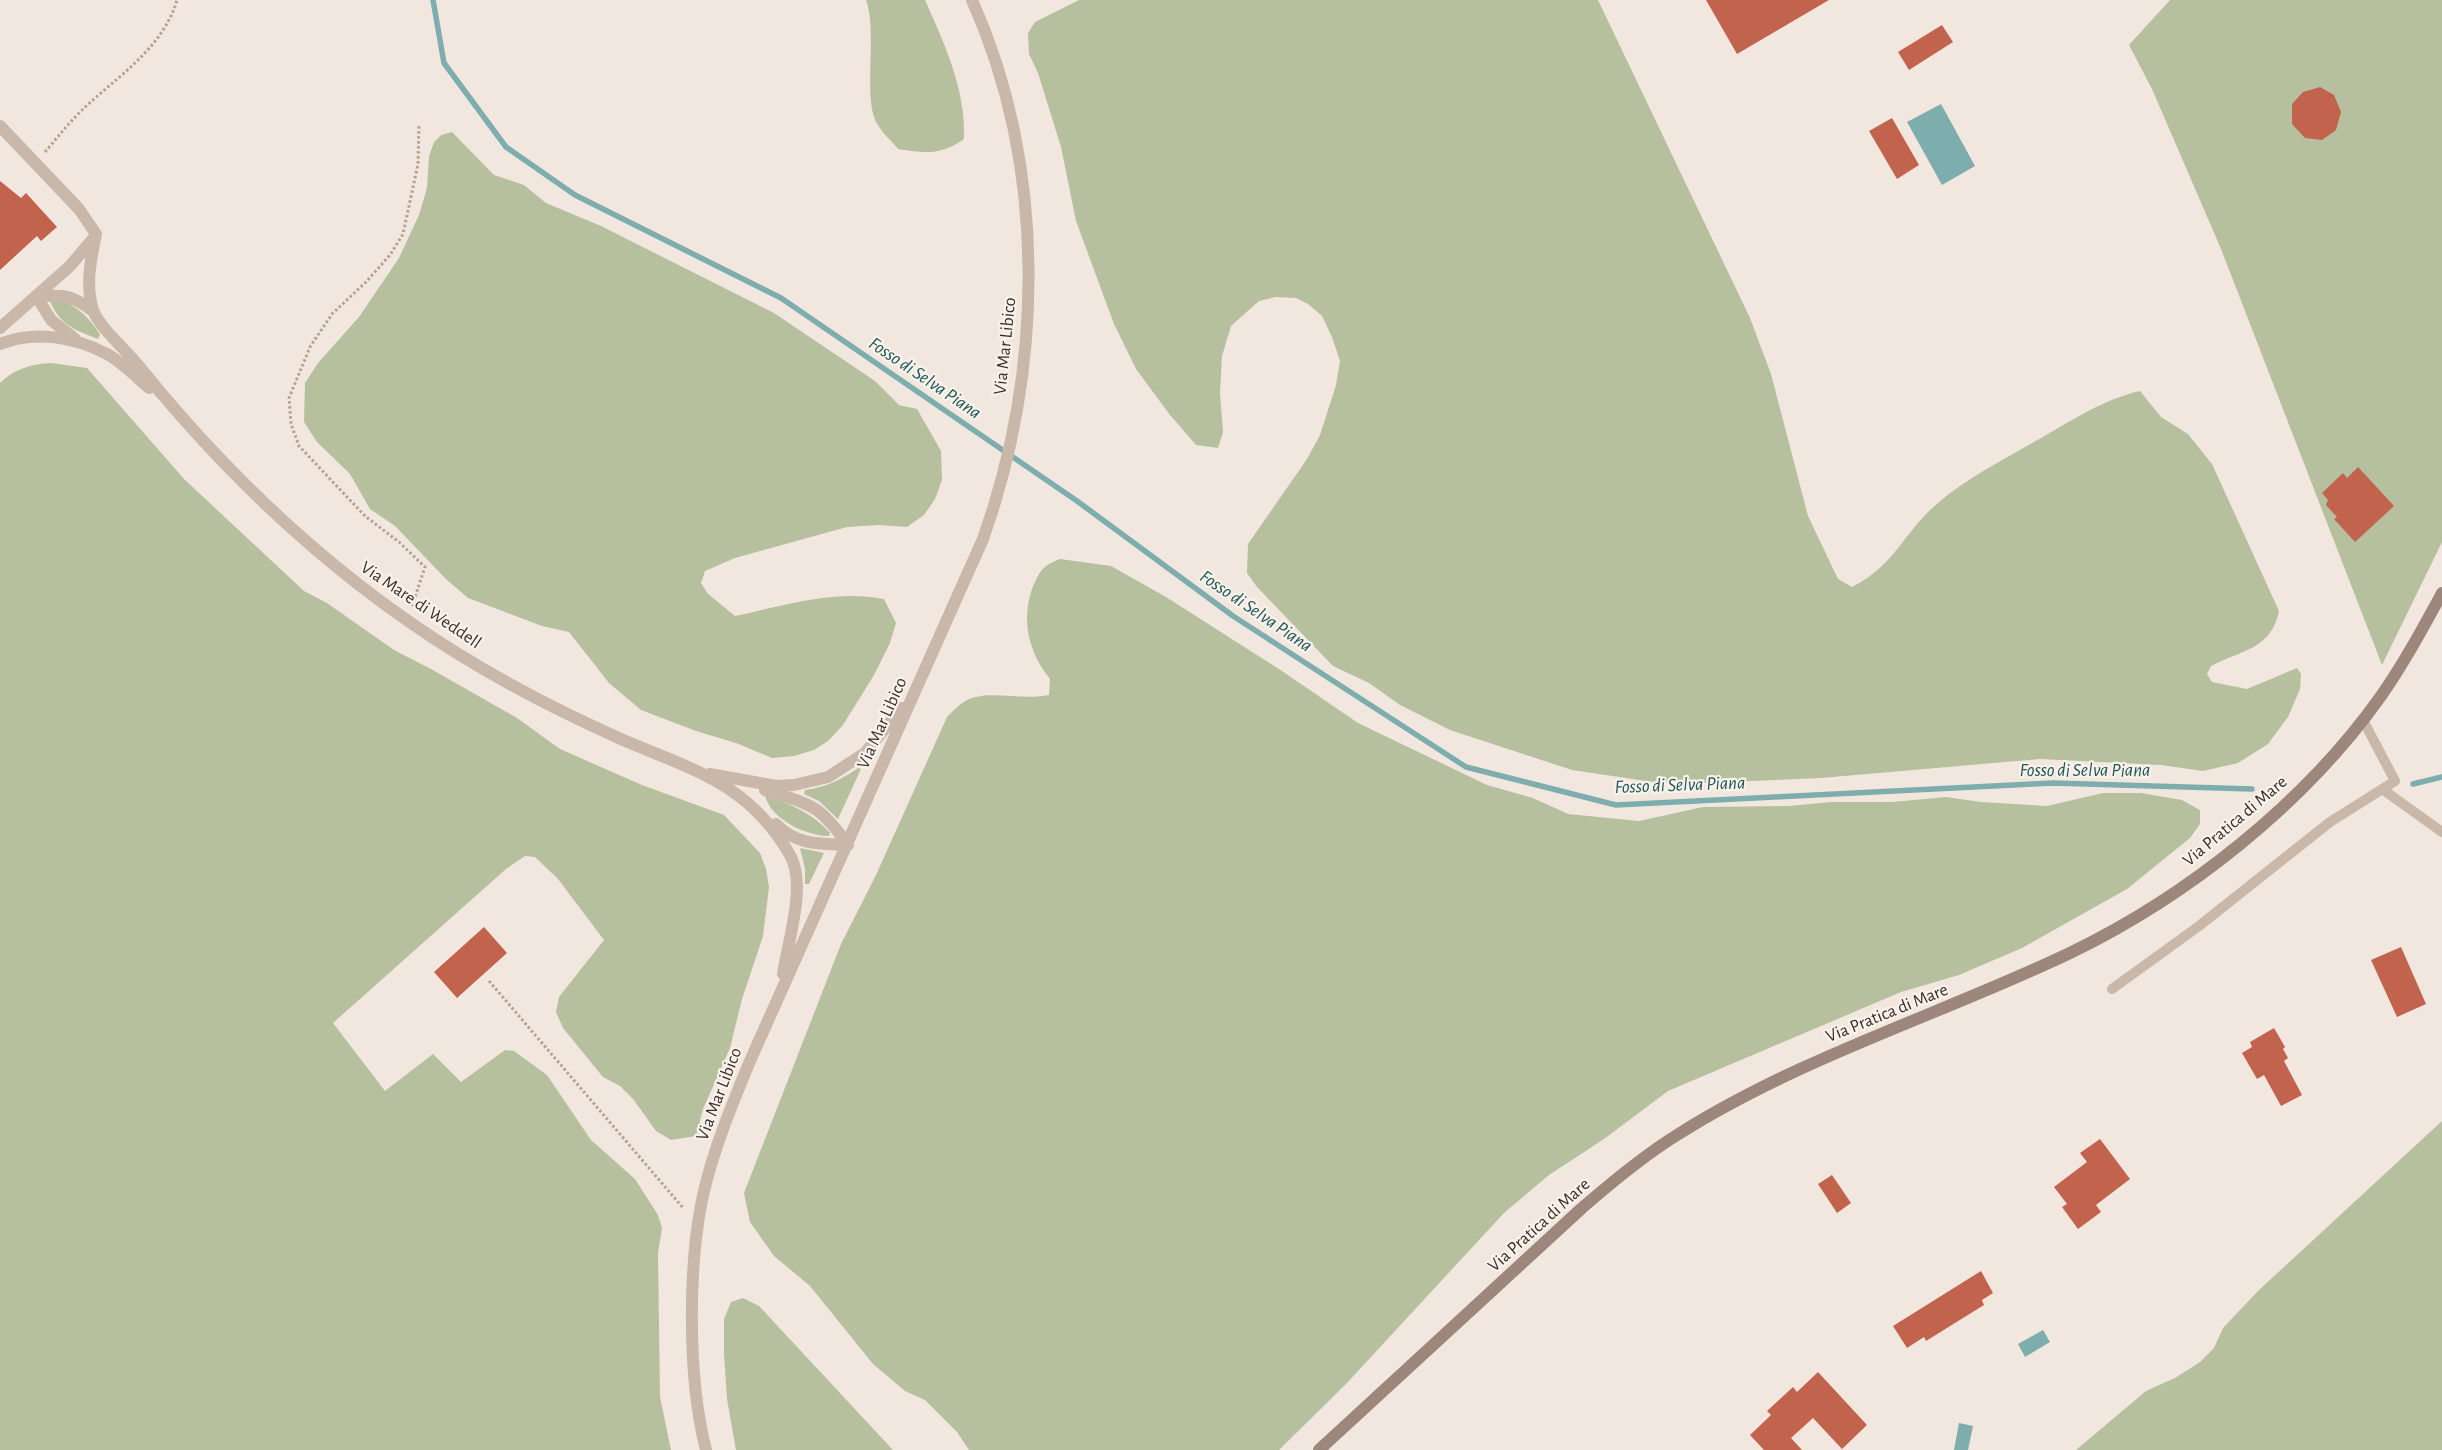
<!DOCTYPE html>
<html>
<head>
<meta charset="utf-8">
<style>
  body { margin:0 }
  canvas { display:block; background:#f1e7de }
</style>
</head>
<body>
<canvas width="2442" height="1450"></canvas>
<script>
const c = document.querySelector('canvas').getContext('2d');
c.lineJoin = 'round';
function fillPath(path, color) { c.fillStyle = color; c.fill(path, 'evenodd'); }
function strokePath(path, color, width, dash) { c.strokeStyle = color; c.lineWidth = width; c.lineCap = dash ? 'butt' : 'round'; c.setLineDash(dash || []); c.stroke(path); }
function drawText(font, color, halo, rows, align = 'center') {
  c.font = font + ' "Alegreya Sans",sans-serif'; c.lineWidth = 4.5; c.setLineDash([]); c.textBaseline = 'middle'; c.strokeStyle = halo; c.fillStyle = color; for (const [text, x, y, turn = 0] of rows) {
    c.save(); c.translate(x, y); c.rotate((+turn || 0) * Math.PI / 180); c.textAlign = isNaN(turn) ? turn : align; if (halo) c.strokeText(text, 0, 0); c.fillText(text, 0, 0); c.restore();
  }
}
const green = new Path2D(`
  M 866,0 L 925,0 C 945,45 966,90 964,139 C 940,156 925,153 898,149 C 892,141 883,134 878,125 C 862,101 878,32 866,0 Z
  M 1079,0 L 1598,0 L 1750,318 L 1771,374 L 1808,516 L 1838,579 L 1852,587 C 1896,565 1903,532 1938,503 C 1965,479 2003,460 2034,442 C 2068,423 2101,400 2140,391 L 2161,417 L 2188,434 L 2212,464 L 2279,611 C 2271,650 2241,650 2211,666 L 2207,674 L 2212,682 L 2247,689 L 2297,668 L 2301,674 L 2300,689 L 2288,717 L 2268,744 L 2238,763 L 2203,771 L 2161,765 L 2040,759 L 1821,778 L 1683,784 L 1646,781 L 1572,770 L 1450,730 L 1400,705 L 1369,683 L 1333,666 L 1257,587 L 1247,573 L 1248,544 L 1307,459 L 1320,435 L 1336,385 L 1340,361 L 1332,337 L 1322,316 L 1308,304 L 1296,298 L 1276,297 L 1259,301 L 1231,326 L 1222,356 L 1220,393 L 1223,432 L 1218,448 L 1196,445 L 1170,415 L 1136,369 L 1114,324 L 1076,221 L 1061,147 L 1038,73 L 1029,54 L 1028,33 L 1035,22 Z
  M 2170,0 L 2442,0 L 2442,542 L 2382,665 L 2221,249 L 2152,89 L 2129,45 Z
  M 452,132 L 494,175 L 524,185 L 546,203 L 601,226 L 774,313 L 875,381 L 899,405 L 917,409 L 941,451 L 942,480 L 935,499 L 924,515 L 907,527 L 879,525 L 847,527 L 735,558 L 705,571 L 701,583 L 708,594 L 735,616 C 783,606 834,589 884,599 L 896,623 L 890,643 L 874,675 L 843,725 L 828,741 L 814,750 L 794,756 L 772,758 L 736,743 L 696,731 L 641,710 L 609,683 L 569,632 L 542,626 L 468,598 L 446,579 L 395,526 L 370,509 L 350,474 L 317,442 L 304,422 L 305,383 L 318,363 L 359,317 L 399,258 L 419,215 L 427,188 L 429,156 L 434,142 L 441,135 Z
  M 60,300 C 78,306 90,319 100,334 L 98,339 C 77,331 60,325 51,303 L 51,301 Z
  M 51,363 L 87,368 L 184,479 L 304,591 L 327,603 L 394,650 L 431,669 L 517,718 L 560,749 L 642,785 L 724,815 L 760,853 L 766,869 L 769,887 L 763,936 L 742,999 L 730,1048 L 703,1109 L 696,1136 L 671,1140 L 656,1131 L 633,1099 L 620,1086 L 603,1077 L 563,1028 L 556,1012 L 559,997 L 604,940 L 558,879 L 535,857 L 525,856 L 506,869 L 333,1023 L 385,1091 L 433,1054 L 461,1082 L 505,1050 L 514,1051 L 547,1075 L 591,1140 L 635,1179 L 658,1215 L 662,1228 L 658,1253 L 660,1397 L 671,1450 L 0,1450 L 0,383 C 14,369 31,364 51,363 Z
  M 1060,559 L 1111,566 L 1166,597 L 1282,671 L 1358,723 L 1487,785 L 1533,798 L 1568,814 L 1639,821 L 1703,807 L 1788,806 L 1831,802 L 1892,802 L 1946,797 L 1981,802 L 2047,806 L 2103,793 L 2141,793 L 2182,800 L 2200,810 L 2200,824 L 2190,838 L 2127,889 L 2022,948 L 1959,975 L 1901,992 L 1668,1091 L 1604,1139 L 1549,1175 L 1504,1213 L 1346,1384 L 1279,1450 L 969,1450 L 957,1432 L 925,1400 L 905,1391 L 873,1364 L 810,1286 L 774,1256 L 750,1222 L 744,1193 L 841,944 L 876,875 L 947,717 C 955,709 964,699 976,697 C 995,692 1025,700 1049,695 L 1050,679 C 1029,653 1021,621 1032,589 C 1035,582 1039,571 1046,566 C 1050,563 1055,561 1060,559 Z
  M 858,768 L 861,769 L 838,819 L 819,801 L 804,794 L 805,790 C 826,787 841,780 858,768 Z
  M 765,796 C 789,803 814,814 830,833 L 829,836 C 806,836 771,819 765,796 Z
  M 800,848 L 824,853 L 809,884 L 805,884 L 805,869 Z
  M 2442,1121 L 2442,1450 L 2076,1450 L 2146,1391 L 2175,1378 L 2200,1362 L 2214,1348 L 2223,1328 L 2258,1291 Z
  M 743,1298 L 759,1306 L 893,1450 L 736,1450 L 727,1399 L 724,1354 L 724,1319 L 731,1302 Z`);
const water = new Path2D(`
  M 1941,104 L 1975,166 L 1942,185 L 1907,122 Z
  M 2043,1330 L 2050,1342 L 2025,1357 L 2018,1344 Z
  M 1959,1423 L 1973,1426 L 1968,1450 L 1954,1450 Z`);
const stream = new Path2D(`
  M 433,0 L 444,63 L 506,147 L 575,195 L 781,298 L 1077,501 L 1233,616 L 1466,767 L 1616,805 L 2053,783 L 2252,789
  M 2413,784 L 2442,777`);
const building = new Path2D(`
  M 1706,0 L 1829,0 L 1737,54 Z
  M 1942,25 L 1953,42 L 1909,70 L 1898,52 Z
  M 2320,87 L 2334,95 L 2341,112 L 2336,130 L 2322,140 L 2305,138 L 2292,124 L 2292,104 L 2303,92 Z
  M 1892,118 L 1919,165 L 1897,179 L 1869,131 Z
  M 0,181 L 21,198 L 26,193 L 57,227 L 41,241 L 37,236 L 0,270 Z
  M 2358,467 L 2394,506 L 2355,542 L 2334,519 L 2337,517 L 2326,505 L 2328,500 L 2322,493 L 2343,473 L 2347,478 Z
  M 484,927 L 507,953 L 457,998 L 434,972 Z
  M 2401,947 L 2426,1004 L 2397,1017 L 2371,960 Z
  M 2274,1028 L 2285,1047 L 2283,1049 L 2288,1058 L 2284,1061 L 2302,1095 L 2281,1106 L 2264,1075 L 2257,1079 L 2242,1053 L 2252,1047 L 2250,1042 Z
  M 2100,1139 L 2130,1179 L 2096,1205 L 2101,1212 L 2078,1229 L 2062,1207 L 2067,1204 L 2054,1187 L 2087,1162 L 2080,1153 Z
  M 1832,1175 L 1851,1203 L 1837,1213 L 1818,1184 Z
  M 1981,1271 L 1993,1293 L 1982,1300 L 1984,1305 L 1926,1341 L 1924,1337 L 1907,1348 L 1893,1326 Z
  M 1818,1372 L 1867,1425 L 1842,1449 L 1813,1418 L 1791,1438 L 1802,1450 L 1764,1450 L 1750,1435 L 1771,1415 L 1767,1411 L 1793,1387 L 1797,1392 Z`);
const path = new Path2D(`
  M 45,152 C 57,138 68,124 81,111 C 115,78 163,49 177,0
  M 412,606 L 425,567 L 399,542 L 365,516 L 299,446 L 291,424 L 289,398 L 310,347 L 332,314 L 366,282 L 390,255 L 403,234 L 418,164 L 419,126
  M 489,981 L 684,1209`);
const lane = new Path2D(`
  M 2382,789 L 2442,832
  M 2112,989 L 2199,926 L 2330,822 L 2395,781 L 2363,720`);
const street = new Path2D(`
  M 0,126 L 79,209 L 96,234
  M 96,234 C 91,259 85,284 93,310 C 99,327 126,350 138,365 C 241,493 364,604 508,683 C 544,703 583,722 621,739 C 692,770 748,782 790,855 C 807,885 788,940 783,974
  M 37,297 L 51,320 L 75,339
  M 37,297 C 63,294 72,295 93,311
  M 0,328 L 70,266 L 93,239
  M 0,344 C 35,330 75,337 107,354 C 122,362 136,377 149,388
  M 710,774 L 776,786 L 794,785 L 828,777 L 865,753 L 902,708
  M 765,790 C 812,805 819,804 848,845
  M 776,824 C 795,845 821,844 848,845
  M 706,1450 C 687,1376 687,1253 707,1179 C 718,1138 734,1100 750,1061 L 983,539 C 1044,366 1047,168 972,0`);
const secondary = new Path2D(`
  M 1319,1450 L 1582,1208 C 1612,1182 1643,1156 1677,1135 C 1800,1057 1940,1015 2070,953 C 2188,896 2305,803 2381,696 C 2404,663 2423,628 2442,593`);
const streetNames = [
  ["Via Mar Libico",1005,346,-84],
  ["Via Mare di Weddell",421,605,34],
  ["Via Mar Libico",882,723,-66],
  ["Via Pratica di Mare",2235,821,-40],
  ["Via Pratica di Mare",1887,1013,-22],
  ["Via Mar Libico",719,1094,-69],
  ["Via Pratica di Mare",1539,1225,-42]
];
const waterNames = [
  ["Fosso di Selva Piana",925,378,34],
  ["Fosso di Selva Piana",1256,611,34],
  ["Fosso di Selva Piana",2085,770],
  ["Fosso di Selva Piana",1680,785,-2]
];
fillPath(green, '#b6c09e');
fillPath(water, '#7eadad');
strokePath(stream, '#7eadad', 5.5);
fillPath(building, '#c1634d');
strokePath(path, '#b5a194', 3, [2.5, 2.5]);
strokePath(lane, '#c9b7aa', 10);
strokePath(street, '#c9b7aa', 12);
strokePath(secondary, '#9d867b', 12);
drawText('18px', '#372d29', '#f9f2ea', streetNames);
drawText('italic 19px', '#205657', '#f9f2ea', waterNames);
</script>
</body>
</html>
